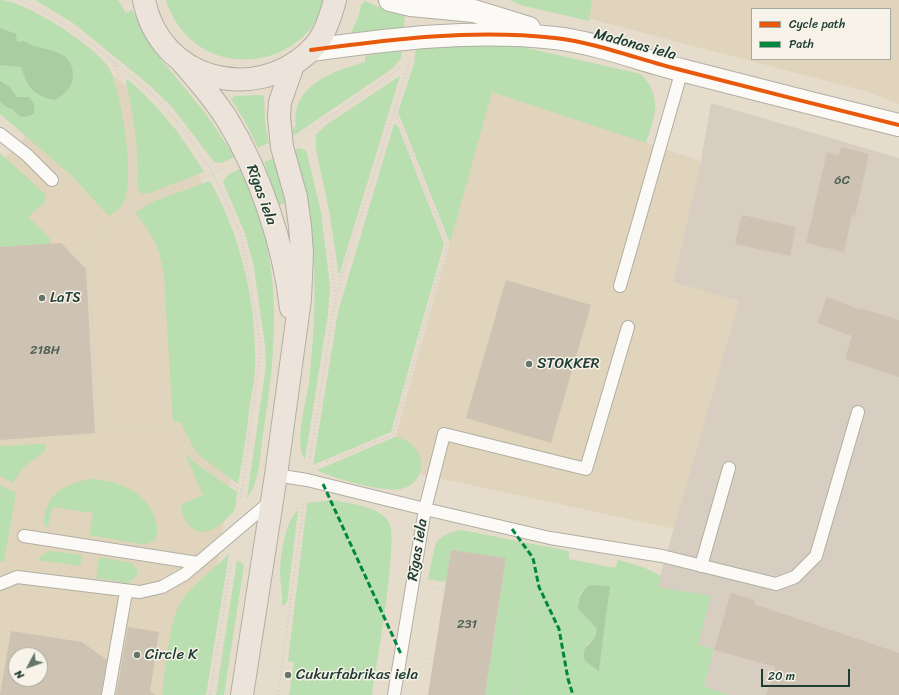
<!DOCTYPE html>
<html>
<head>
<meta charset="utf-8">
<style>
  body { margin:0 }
  #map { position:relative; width:899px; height:695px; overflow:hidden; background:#e6dccc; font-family:Sriracha,sans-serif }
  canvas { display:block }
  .legend { position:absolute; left:751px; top:8px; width:140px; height:52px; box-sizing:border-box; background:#f7f3e8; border:1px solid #a1aaa0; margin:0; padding:5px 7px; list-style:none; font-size:12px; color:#1f3d34 }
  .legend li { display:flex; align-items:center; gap:8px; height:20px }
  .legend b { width:20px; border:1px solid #a1aaa0 }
  .north { position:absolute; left:8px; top:647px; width:40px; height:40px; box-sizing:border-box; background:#f7f3e8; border:1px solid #a1aaa0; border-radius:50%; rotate:229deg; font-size:11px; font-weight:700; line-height:16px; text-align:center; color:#1f3d34 }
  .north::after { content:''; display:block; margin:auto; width:14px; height:18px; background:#657569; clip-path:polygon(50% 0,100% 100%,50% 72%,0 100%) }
  .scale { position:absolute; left:761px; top:669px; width:89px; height:18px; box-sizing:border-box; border:2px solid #1f3d34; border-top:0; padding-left:5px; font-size:12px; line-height:14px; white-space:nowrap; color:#1f3d34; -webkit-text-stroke:3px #f7f3e8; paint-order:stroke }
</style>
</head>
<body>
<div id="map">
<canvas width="899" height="695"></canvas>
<ul class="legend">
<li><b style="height:5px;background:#e8590c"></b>Cycle path</li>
<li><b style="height:5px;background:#00873e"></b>Path</li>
</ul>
<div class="north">N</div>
<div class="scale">20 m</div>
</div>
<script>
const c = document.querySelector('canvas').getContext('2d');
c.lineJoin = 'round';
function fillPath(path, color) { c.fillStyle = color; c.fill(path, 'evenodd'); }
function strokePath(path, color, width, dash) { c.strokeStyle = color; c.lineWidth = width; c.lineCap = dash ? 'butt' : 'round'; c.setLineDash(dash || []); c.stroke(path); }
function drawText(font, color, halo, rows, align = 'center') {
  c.font = font + ' Sriracha,sans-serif'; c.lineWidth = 3; c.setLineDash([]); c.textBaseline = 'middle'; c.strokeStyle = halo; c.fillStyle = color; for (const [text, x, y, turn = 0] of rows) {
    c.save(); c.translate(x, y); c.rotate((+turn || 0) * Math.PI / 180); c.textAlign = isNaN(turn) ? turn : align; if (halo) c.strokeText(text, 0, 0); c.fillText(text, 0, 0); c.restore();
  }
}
const built = new Path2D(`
  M 518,0 L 899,0 L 899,104 L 865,91 ZM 752,9 L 890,9 L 890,59 L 752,59 Z
  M 94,59 L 176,129 L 229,237 L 250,354 L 197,695 L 0,695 L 0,164 ZM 16,655 L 40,655 L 40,679 L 16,679 Z
  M 492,91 L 701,161 L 673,282 L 740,301 L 675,529 L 387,467 Z`);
const industrial = new Path2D(`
  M 711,103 L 899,158 L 899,695 L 729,695 L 704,686 L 714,650 L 698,644 L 657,587 L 739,301 L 673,282 L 701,161 Z`);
const green = new Path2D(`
  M 0,0 C 24,0 97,47 109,68 C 121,91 136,179 124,202 C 121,208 114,212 109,216 L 72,176 L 0,114 Z
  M 35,0 L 118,0 L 126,13 L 132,10 L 152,48 L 206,114 L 235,157 L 221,163 L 214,162 L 172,107 L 147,83 L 73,23 Z
  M 166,0 L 324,0 C 321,9 318,17 313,25 C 303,40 286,51 269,56 C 223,69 180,45 166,0 Z
  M 510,0 L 592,0 L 589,21 L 520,5 Z
  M 365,1 L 385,10 L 405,13 L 404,27 L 359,36 L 353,35 L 352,31 L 359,15 L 361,5 Z
  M 509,44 L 641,74 C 663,97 655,116 646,143 L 492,92 L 450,243 L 398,112 L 414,64 L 416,46 Z
  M 402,48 L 401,58 L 393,68 L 293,136 L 293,128 L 296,126 C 291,85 334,71 365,62 L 365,56 Z
  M 400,76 L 339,275 L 329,210 L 316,150 L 316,135 L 326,125 Z
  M 127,79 C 159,106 183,137 204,172 L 149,193 L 143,194 C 134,190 139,177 138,169 C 137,139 133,112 126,83 Z
  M 261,95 L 264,96 L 265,122 L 269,143 L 258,148 L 246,123 L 231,99 L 234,96 Z
  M 394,124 L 398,126 L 444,244 L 391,432 L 313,465 L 338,312 Z
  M 298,148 L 305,150 L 307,153 L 321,213 L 330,286 L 328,314 L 305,459 C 293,445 307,399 309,382 C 318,301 318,229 295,150 Z
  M 0,153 L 46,195 L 45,202 L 28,217 L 50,239 L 50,244 L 0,247 Z
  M 274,158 L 285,203 L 279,205 L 264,162 Z
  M 240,169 C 248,189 257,208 263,229 C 281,296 274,366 263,434 C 260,455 260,481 247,498 L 266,366 L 265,345 L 253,262 L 244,231 L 223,182 L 228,175 Z
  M 210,181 C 241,236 257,304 255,367 C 255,379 252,391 250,403 C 247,430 243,457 238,484 L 200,456 L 193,447 L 181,422 L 173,422 L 164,275 C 159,246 154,235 135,213 L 152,202 Z
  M 395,437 C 427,442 431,482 401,489 C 385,493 332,478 317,470 Z
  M 42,444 L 46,445 L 45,451 L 23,468 L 13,483 L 0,476 L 0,446 Z
  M 185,453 L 195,463 L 237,492 L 235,510 C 228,517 220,527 211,530 C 194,537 180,520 182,504 L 203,495 Z
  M 92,479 C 118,481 144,491 154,516 C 157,525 159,531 155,540 L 147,544 L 141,544 L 89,535 L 93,513 L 52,507 L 48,528 C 42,524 44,520 45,514 C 49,491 71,482 92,479 Z
  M 0,485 L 16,493 L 4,562 L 0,561 Z
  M 334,500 C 351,504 379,506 389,522 C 399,539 376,668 372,695 L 289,695 L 294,662 L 288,661 L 307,503 Z
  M 298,510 L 287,602 L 284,605 L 282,605 C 283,593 280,582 280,571 C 281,553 285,522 298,510 Z
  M 461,530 L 569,551 L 569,559 L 615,568 L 618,560 L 643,567 L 661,576 L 658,587 L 711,596 L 698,644 L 714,650 L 704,686 L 729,695 L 485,695 L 506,559 L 451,550 L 446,582 L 428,579 L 435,545 C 441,535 450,532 461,530 ZM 610,586 L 599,670 L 599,671 L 586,646 L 594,638 L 597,629 L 578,609 L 578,601 L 581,592 Z
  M 49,551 L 82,555 L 80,566 L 38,560 L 41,556 Z
  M 229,554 L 206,695 L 162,695 C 166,670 168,627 179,605 C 189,587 214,569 229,554 Z
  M 99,557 L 132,563 L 137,569 L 137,576 L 128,583 L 96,578 Z
  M 237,560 L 244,565 L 224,695 L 216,695 Z`);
const forest = new Path2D(`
  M 0,28 L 16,34 L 17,42 L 24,41 C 41,53 72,46 73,74 C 74,86 65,94 55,100 C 33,96 28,87 21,67 L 0,65 Z
  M 0,81 L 10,87 L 17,97 L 29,97 L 34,104 L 34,113 C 26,119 18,118 13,109 L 8,108 L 0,102 Z
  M 590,585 L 610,586 L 599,671 L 585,661 C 581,646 588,648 594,638 C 596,636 596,631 597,629 L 578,609 C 578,597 581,592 590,585 Z`);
const building = new Path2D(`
  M 841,147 L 869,154 L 855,216 L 852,215 L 844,252 L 806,243 L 827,152 L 839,156 Z
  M 742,215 L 796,227 L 790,256 L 735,244 Z
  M 61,243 L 86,269 L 95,433 L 0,440 L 0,247 Z
  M 506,280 L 591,305 L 551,443 L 466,418 Z
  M 827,297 L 860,310 L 861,308 L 899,320 L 899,377 L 845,359 L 852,336 L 817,323 Z
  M 451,550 L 506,558 L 485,695 L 428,695 Z
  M 731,593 L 755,600 L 754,604 L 899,653 L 899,695 L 766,695 L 776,667 L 714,650 Z
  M 128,627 L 159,632 L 150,691 L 156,695 L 116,695 Z
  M 11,631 L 82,642 L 107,660 L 101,695 L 0,695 ZM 16,655 L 40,655 L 40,679 L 16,679 Z`);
const path = new Path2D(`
  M 19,0 L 41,10 L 73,30 L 103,53 L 157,98 L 187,134 L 213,174 L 241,234 L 261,346 L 241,497
  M 114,62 C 126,94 144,182 126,211 L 88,246 L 98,431 L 181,429 C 183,435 185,442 188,447 C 199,466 224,479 242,491
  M 307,132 L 402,67
  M 128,210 L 147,199 L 224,169
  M 330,255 L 335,292
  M 75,258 L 87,246
  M 310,458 L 336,294 L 409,64
  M 327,462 L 393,435 L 447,244 L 394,110
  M 434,588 L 445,590
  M 421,658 L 434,660
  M 210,695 L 231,563
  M 278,695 L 304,501
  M 515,695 L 537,557`);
const lane = new Path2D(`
  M 0,134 L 27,155 L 52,180
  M 620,286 L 682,70
  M 628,327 L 586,469 L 444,434 L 425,509 L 550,538 L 662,556 L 776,584 L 795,577 L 816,556 L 858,412
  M 276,475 L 307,480 L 425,509 L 394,695
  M 24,536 L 198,563
  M 701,566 L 729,468
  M 0,584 L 17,577 L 140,592 L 162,587 L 185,574 L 271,501
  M 108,695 L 126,592`);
const street = new Path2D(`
  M 390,0 L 411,5 L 474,11 L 529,28
  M 311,50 C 393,39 472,29 555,38 C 598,43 640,60 681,70 C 754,89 826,107 899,125`);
const highway = new Path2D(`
  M 144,0 C 159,79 253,105 310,51 C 324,38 330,18 335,0
  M 182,62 C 198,80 214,99 227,119 C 260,173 284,245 291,308
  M 242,695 L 276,475 L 300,299 L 302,253 L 300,226 L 296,197 L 282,147 L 279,117 L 280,102 L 293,65`);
const quiet = new Path2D(`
  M 323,484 L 401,654
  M 512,529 L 533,558 L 539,587 L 559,629 L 568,679 L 573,695`);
const cycleway = new Path2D(`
  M 311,50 C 393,39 472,29 555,38 C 598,43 640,60 681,70 C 754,89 826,107 899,125`);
const markers = [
  [42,298,4,"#657569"],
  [529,364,4,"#657569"],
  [137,655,4,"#657569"],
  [288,675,4,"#657569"]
];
const numberNames = [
  ["6C",842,181],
  ["218H",45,351],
  ["231",467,625]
];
const streetNames = [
  ["Madonas iela",635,45,15],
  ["Rīgas iela",261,195,70],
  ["Rīgas iela",418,550,-81]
];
const poiNames = [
  ["LaTS",50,298],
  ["STOKKER",537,364],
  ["Circle K",145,655],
  ["Cukurfabrikas iela",296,675]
];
fillPath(built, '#e0d4bc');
fillPath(industrial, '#d7cec1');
fillPath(green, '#b9deb0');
fillPath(forest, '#aacca3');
fillPath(building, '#cec2b2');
strokePath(lane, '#b1aea3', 14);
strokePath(street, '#b1aea3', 24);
strokePath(highway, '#b1aea3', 24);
strokePath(path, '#d2d1cd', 2.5, [1, 3]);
strokePath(lane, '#fbfaf7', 12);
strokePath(street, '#fbfaf7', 22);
strokePath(highway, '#ece4db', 22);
strokePath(quiet, '#00873e', 3, [6, 3]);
strokePath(cycleway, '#e8590c', 4);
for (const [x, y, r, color] of markers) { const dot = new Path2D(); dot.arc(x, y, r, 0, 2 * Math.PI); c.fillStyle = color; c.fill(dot); strokePath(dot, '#f7f3e8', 1.5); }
drawText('13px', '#4b5e54', null, numberNames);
drawText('15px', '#1f3d34', '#f7f3e8', streetNames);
drawText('15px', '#1f3d34', '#f7f3e8', poiNames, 'left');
</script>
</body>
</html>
